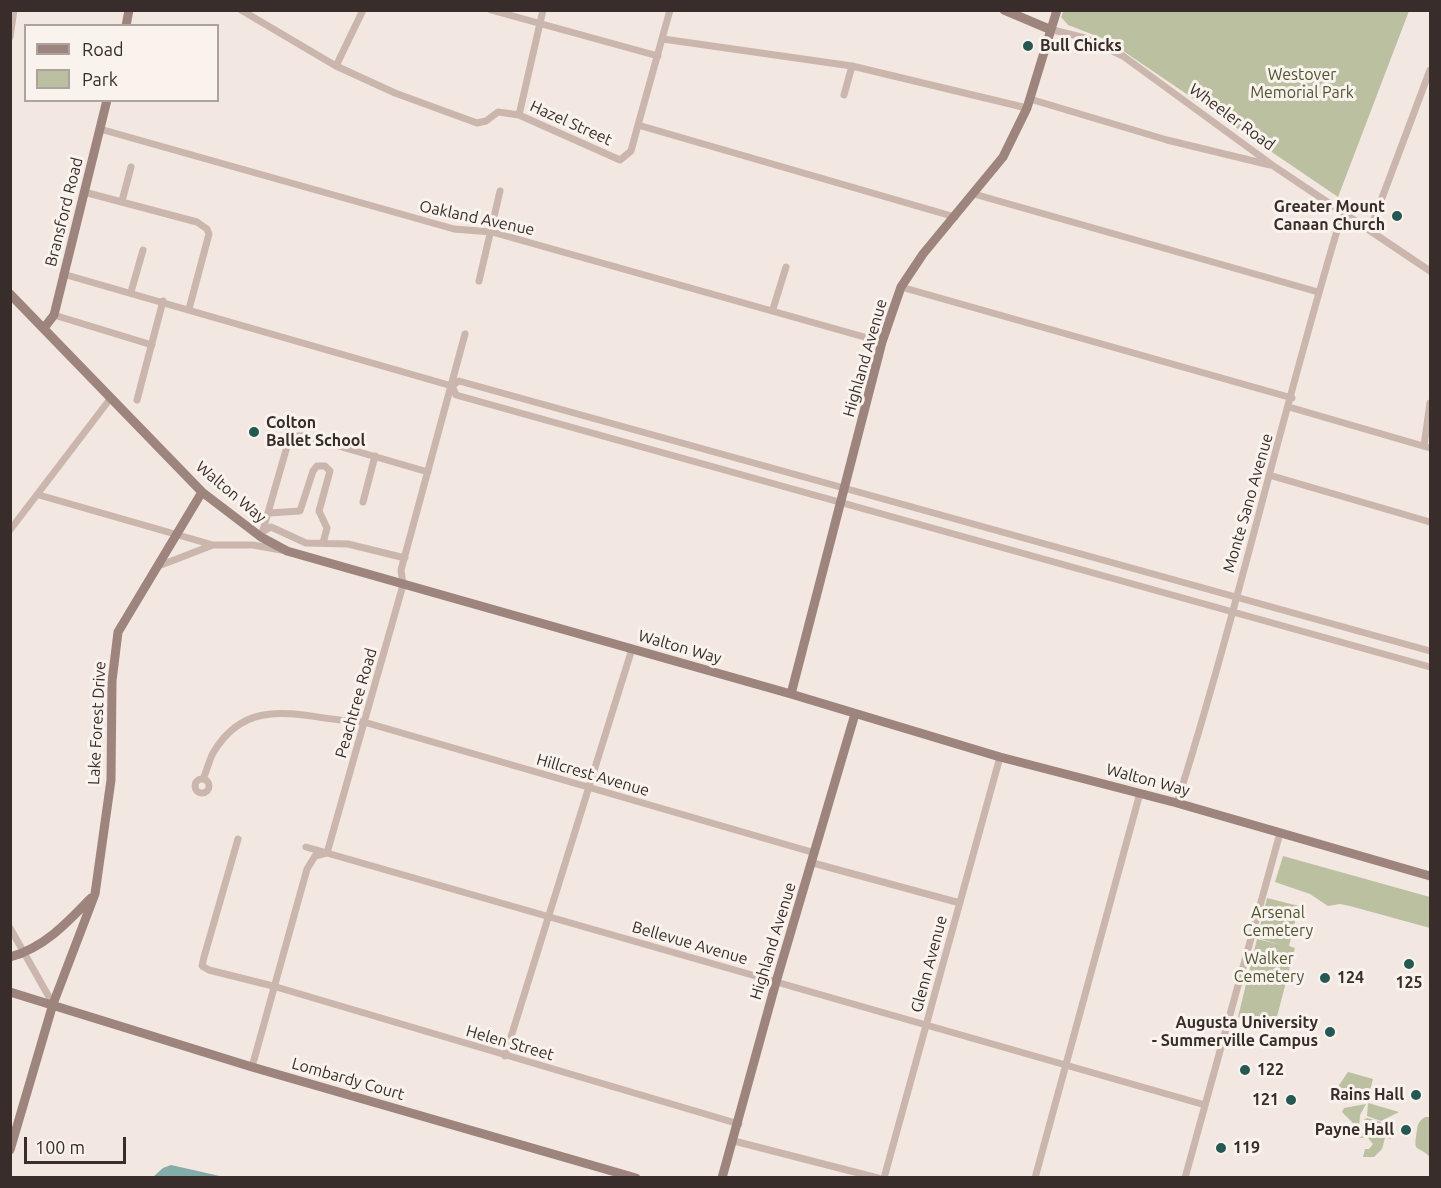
<!DOCTYPE html>
<html>
<head>
<meta charset="utf-8">
<style>
  body { margin:0 }
  #map { position:relative; width:1441px; height:1188px; overflow:hidden; background:#f2e7e1; font-family:Ubuntu,sans-serif }
  canvas { display:block }
  .frame { position:absolute; inset:0; border:12px solid #382d2b; pointer-events:none }
  .legend { position:absolute; left:24px; top:24px; width:195px; height:78px; box-sizing:border-box; background:#f9f2ed; border:2px solid #aca39f; margin:0; padding:8px 10px; list-style:none; font-size:18px; color:#382d2b }
  .legend li { display:flex; align-items:center; gap:12px; height:30px }
  .legend b { width:30px; border:2px solid #aca39f }
  .scale { position:absolute; left:24px; top:1137px; width:102px; height:27px; box-sizing:border-box; border:3px solid #382d2b; border-top:0; padding-left:8px; font-size:18px; line-height:21px; white-space:nowrap; color:#382d2b; -webkit-text-stroke:4px #f9f2ed; paint-order:stroke }
</style>
</head>
<body>
<div id="map">
<canvas width="1441" height="1188"></canvas>
<div class="frame"></div>
<ul class="legend">
<li><b style="height:8px;background:#9d857e"></b>Road</li>
<li><b style="height:16px;background:#bbc0a1"></b>Park</li>
</ul>
<div class="scale">100 m</div>
</div>
<script>
const c = document.querySelector('canvas').getContext('2d');
c.lineJoin = 'round';
function fillPath(path, color) { c.fillStyle = color; c.fill(path, 'evenodd'); }
function strokePath(path, color, width, dash) { c.strokeStyle = color; c.lineWidth = width; c.lineCap = dash ? 'butt' : 'round'; c.setLineDash(dash || []); c.stroke(path); }
function drawText(font, color, halo, rows, align = 'center') {
  c.font = font + ' Ubuntu,sans-serif'; c.lineWidth = 6; c.setLineDash([]); c.textBaseline = 'middle'; c.strokeStyle = halo; c.fillStyle = color; for (const [text, x, y, turn = 0] of rows) {
    c.save(); c.translate(x, y); c.rotate((+turn || 0) * Math.PI / 180); c.textAlign = isNaN(turn) ? turn : align; if (halo) c.strokeText(text, 0, 0); c.fillText(text, 0, 0); c.restore();
  }
}
const green = new Path2D(`
  M 1064,10 L 1409,10 L 1409,11 L 1338,197 L 1107,40 L 1068,25 L 1061,17 Z
  M 1283,856 L 1430,897 L 1430,928 L 1350,906 L 1340,904 L 1328,906 L 1310,894 L 1275,882 Z
  M 1267,898 L 1299,906 L 1289,946 L 1295,948 L 1275,1024 L 1273,1025 L 1238,1017 L 1257,939 L 1282,945 L 1257,938 Z
  M 1348,1072 L 1373,1079 L 1367,1101 L 1335,1091 Z
  M 1368,1103 L 1399,1112 L 1381,1121 L 1367,1116 Z
  M 1366,1104 L 1360,1115 L 1359,1129 L 1342,1112 L 1344,1108 Z
  M 1425,1117 L 1430,1117 L 1430,1157 C 1416,1143 1413,1155 1417,1130 C 1418,1123 1419,1121 1425,1117 Z
  M 1367,1118 L 1381,1122 L 1391,1139 L 1361,1130 L 1364,1120 Z
  M 1360,1132 L 1385,1138 L 1382,1149 L 1374,1157 L 1363,1157 L 1365,1149 L 1369,1149 L 1373,1144 L 1368,1138 L 1359,1138 Z`);
const water = new Path2D(`
  M 171,1165 L 224,1177 L 153,1177 L 163,1168 Z`);
const street = new Path2D(`
  M 241,10 L 336,66 L 395,93 L 477,123 L 486,121 L 498,112 L 519,115 L 620,160 L 631,151 L 638,125 L 955,217
  M 491,10 L 658,56
  M 1049,29 L 1085,38 L 1123,56 L 1275,167 L 1430,271
  M 10,37 L 14,10
  M 663,39 L 852,66 L 1027,108
  M 336,66 L 363,10
  M 844,95 L 852,66
  M 1030,99 L 1167,140 L 1270,165
  M 519,115 L 543,10
  M 638,125 L 670,10
  M 100,129 L 454,229 L 492,232 L 882,342
  M 84,192 L 197,222 L 207,229 L 209,234 L 189,309
  M 974,194 L 1318,292
  M 122,201 L 131,167
  M 1370,230 L 1430,70
  M 63,274 L 452,386 L 459,381 L 1430,651
  M 479,281 L 500,191
  M 901,287 L 1292,398
  M 131,292 L 143,250
  M 773,309 L 786,267
  M 54,315 L 152,345
  M 452,386 L 456,395 L 1430,667
  M 137,400 L 163,301
  M 1289,407 L 1430,448
  M 1424,446 L 1430,403
  M 1269,475 L 1430,522
  M 39,495 L 213,545
  M 363,502 L 375,456
  M 269,513 L 300,511 L 313,471 L 317,466 L 325,466 L 330,471 L 319,511 L 327,528 L 323,543
  M 10,530 L 110,399
  M 264,531 L 271,527 L 306,543 L 348,544 L 405,558
  M 261,537 L 288,443 L 295,436 L 304,436 L 428,472
  M 161,565 L 213,545 L 253,545 L 281,550
  M 203,779 C 207,770 209,761 213,753 C 250,690 307,721 364,722 L 815,853
  M195 786a7 7 0 1 1 14 0a7 7 0 1 1-14 0Z
  M 1177,803 C 1239,607 1283,407 1343,211
  M 238,839 L 204,957 L 202,966 L 209,970 L 273,986 L 739,1124
  M 306,847 L 1205,1105
  M 813,863 L 960,903
  M 10,928 L 53,1004
  M 505,1056 L 632,649
  M 252,1067 L 307,869 L 315,856 L 327,853 L 403,585 L 401,570 L 465,334
  M 734,1141 L 878,1178
  M 884,1178 L 1000,757
  M 1035,1178 L 1140,793
  M 1185,1178 L 1280,833`);
const secondary = new Path2D(`
  M 1004,10 L 1049,29
  M 126,26 L 129,10
  M 10,294 L 202,492 L 261,537 L 287,551 L 791,694 L 1000,757 L 1177,803 L 1430,876
  M 44,328 L 54,315 L 107,100
  M 791,694 L 882,342 L 901,287 L 923,254 L 1003,157 L 1027,108 L 1057,10
  M 10,957 C 44,948 68,922 91,898
  M 10,992 L 252,1067 L 636,1178
  M 10,1150 L 53,1004 L 95,894 L 111,780 L 112,681 L 118,632 L 202,492
  M 722,1178 L 776,982 L 855,714`);
const markers = [
  [1028,46,6,"#235853"],
  [1397,216,6,"#235853"],
  [254,432,6,"#235853"],
  [1409,964,6,"#235853"],
  [1325,978,6,"#235853"],
  [1330,1032,6,"#235853"],
  [1245,1070,6,"#235853"],
  [1416,1095,6,"#235853"],
  [1291,1100,6,"#235853"],
  [1406,1130,6,"#235853"],
  [1221,1148,6,"#235853"]
];
const poiNames = [
  ["Bull Chicks",1040,46],
  ["Greater Mount",1385,207,"right"],
  ["Canaan Church",1385,225,"right"],
  ["Colton",266,423],
  ["Ballet School",266,441],
  ["124",1337,978],
  ["125",1409,983,"center"],
  ["Augusta University",1318,1023,"right"],
  ["- Summerville Campus",1318,1041,"right"],
  ["122",1257,1070],
  ["Rains Hall",1404,1095,"right"],
  ["121",1279,1100,"right"],
  ["Payne Hall",1394,1130,"right"],
  ["119",1233,1148]
];
const parkNames = [
  ["Westover",1302,75],
  ["Memorial Park",1302,93],
  ["Arsenal",1278,913],
  ["Cemetery",1278,931],
  ["Walker",1269,959],
  ["Cemetery",1269,977]
];
const streetNames = [
  ["Wheeler Road",1232,117,36],
  ["Hazel Street",571,123,24],
  ["Bransford Road",64,212,-76],
  ["Oakland Avenue",477,218,12],
  ["Highland Avenue",865,358,-74],
  ["Walton Way",231,492,40],
  ["Monte Sano Avenue",1248,503,-74],
  ["Walton Way",680,647,16],
  ["Peachtree Road",356,703,-74],
  ["Lake Forest Drive",97,723,-87],
  ["Hillcrest Avenue",593,775,16],
  ["Walton Way",1148,780,15],
  ["Highland Avenue",773,941,-73],
  ["Bellevue Avenue",690,943,16],
  ["Glenn Avenue",929,964,-75],
  ["Helen Street",510,1043,16],
  ["Lombardy Court",348,1079,16]
];
fillPath(green, '#bbc0a1');
fillPath(water, '#82ada9');
strokePath(street, '#cab6ad', 7);
strokePath(secondary, '#9d857e', 9);
for (const [x, y, r, color] of markers) { const dot = new Path2D(); dot.arc(x, y, r, 0, 2 * Math.PI); c.fillStyle = color; c.fill(dot); strokePath(dot, '#f9f2ed', 2); }
drawText('bold 16px', '#382d2b', '#f9f2ed', poiNames, 'left');
drawText('16px', '#4d5531', '#f9f2ed', parkNames);
drawText('16px', '#382d2b', '#f9f2ed', streetNames);
</script>
</body>
</html>
